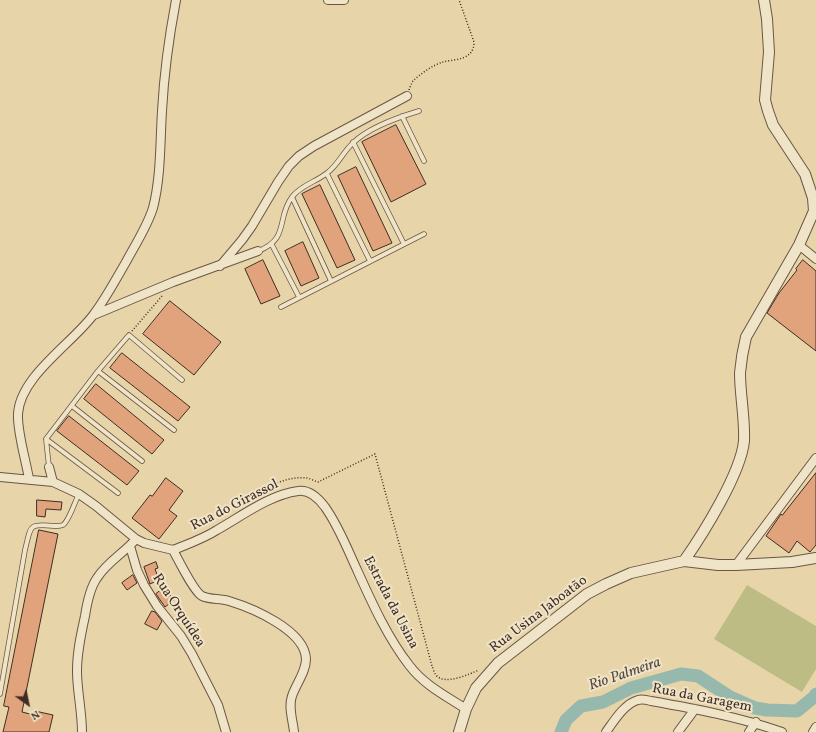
<!DOCTYPE html>
<html>
<head>
<meta charset="utf-8">
<style>
  body { margin:0 }
  #map { position:relative; width:816px; height:732px; overflow:hidden; background:#e7d5a9; font-family:Vollkorn,serif }
  canvas { display:block }
  .north { position:absolute; left:8px; top:684px; width:40px; height:40px; -webkit-text-stroke:3px #efe4c7; paint-order:stroke; rotate:147deg; font-size:11px; font-weight:700; line-height:16px; text-align:center; color:#402c25 }
  .north::after { content:''; display:block; margin:auto; width:14px; height:18px; background:#402c25; clip-path:polygon(50% 0,100% 100%,50% 72%,0 100%) }
</style>
</head>
<body>
<div id="map">
<canvas width="816" height="732"></canvas>
<div class="north">N</div>
</div>
<script>
const c = document.querySelector('canvas').getContext('2d');
c.lineJoin = 'round';
function fillPath(path, color) { c.fillStyle = color; c.fill(path, 'evenodd'); }
function strokePath(path, color, width, dash) { c.strokeStyle = color; c.lineWidth = width; c.lineCap = dash ? 'butt' : 'round'; c.setLineDash(dash || []); c.stroke(path); }
function drawText(font, color, halo, rows, align = 'center') {
  c.font = font + ' Vollkorn,serif'; c.lineWidth = 4; c.setLineDash([]); c.textBaseline = 'middle'; c.strokeStyle = halo; c.fillStyle = color; for (const [text, x, y, turn = 0] of rows) {
    c.save(); c.translate(x, y); c.rotate((+turn || 0) * Math.PI / 180); c.textAlign = isNaN(turn) ? turn : align; if (halo) c.strokeText(text, 0, 0); c.fillText(text, 0, 0); c.restore();
  }
}
const green = new Path2D(`
  M 747,585 L 816,626 L 816,669 L 802,692 L 714,639 Z`);
const river = new Path2D(`
  M 561,732 L 566,720 L 581,706 L 603,702 L 631,688 L 681,674 L 698,676 L 730,697 L 755,708 L 767,710 L 797,711 L 814,697 L 816,694`);
const building = new Path2D(`
  M 396,125 L 426,184 L 391,202 L 362,142 Z
  M 356,167 L 392,243 L 373,251 L 338,176 Z
  M 320,185 L 355,260 L 337,268 L 302,194 Z
  M 303,242 L 319,278 L 301,286 L 285,251 Z
  M 263,260 L 280,296 L 261,304 L 245,269 Z
  M 803,260 L 816,271 L 816,351 L 767,313 L 779,293 L 797,270 L 796,269 Z
  M 170,301 L 221,342 L 194,375 L 143,334 Z
  M 122,353 L 190,407 L 178,421 L 110,368 Z
  M 96,384 L 164,440 L 152,454 L 84,399 Z
  M 69,416 L 139,471 L 127,485 L 57,431 Z
  M 816,473 L 816,545 L 810,552 L 797,541 L 789,553 L 766,536 L 781,514 L 782,515 Z
  M 166,478 L 183,491 L 169,510 L 177,516 L 159,539 L 132,518 L 150,495 L 152,496 Z
  M 37,500 L 62,502 L 61,510 L 46,509 L 45,517 L 37,516 Z
  M 39,530 L 58,534 L 22,712 L 34,715 L 35,711 L 53,715 L 49,732 L 3,732 L 9,707 L 4,706 Z
  M 156,562 L 158,568 L 155,569 L 159,580 L 150,584 L 144,567 Z
  M 133,575 L 137,583 L 127,590 L 122,583 Z
  M 164,588 L 174,600 L 165,607 L 156,594 Z
  M 152,611 L 155,612 L 162,621 L 157,630 L 145,624 Z`);
const path = new Path2D(`
  M 409,90 C 410,87 411,84 413,81 C 420,74 433,65 443,62 C 456,59 474,60 474,42 L 459,0
  M 132,331 L 162,296
  M 229,514 L 230,507 C 251,496 282,475 306,478 C 310,478 314,481 318,482 L 375,454 L 432,666 C 433,668 434,673 436,675 C 445,686 469,674 479,670`);
const service = new Path2D(`
  M 402,116 L 424,161
  M 353,142 L 404,244
  M 327,174 L 370,261
  M 292,197 L 331,281
  M 272,245 L 299,297
  M 258,251 C 290,239 276,218 292,197 C 301,185 316,182 327,173 C 338,165 343,152 353,143 C 368,128 399,117 419,111
  M 281,307 L 424,234
  M 98,371 L 174,430
  M 72,406 L 142,461
  M 46,439 L 118,493
  M 49,467 L 46,439 L 98,371 L 129,335 L 182,380
  M 0,694 L 25,550 C 31,526 28,523 54,526 C 57,526 61,526 63,525 C 69,521 75,501 79,494`);
const minor = new Path2D(`
  M 328,0 L 344,0
  M 799,245 L 816,259
  M 220,266 L 242,240 L 252,226 L 278,182 L 289,166 L 299,156 L 314,146 L 407,96
  M 94,315 L 173,282 L 258,251
  M 49,467 L 53,482 L 79,494 L 96,506 L 136,539 L 144,543 L 173,550
  M 0,477 L 53,482
  M 29,479 C 26,461 17,431 18,414 C 20,376 73,343 94,314 C 106,298 116,279 126,262 C 135,245 147,227 153,208 C 161,177 160,143 162,111 C 164,74 169,37 176,0
  M 130,546 L 137,570 L 144,585 L 157,606 L 181,636 L 192,654 L 218,705 L 226,732
  M 173,550 C 188,544 203,539 217,530 C 242,516 269,495 298,491 C 310,489 319,499 325,507 C 337,524 345,543 353,561 C 369,596 385,634 409,665 C 424,685 446,696 466,709
  M 173,550 C 178,559 194,592 202,596 C 210,600 220,598 229,601 C 252,608 305,630 306,659 C 306,672 296,684 292,696 C 288,707 293,721 294,732
  M 736,565 L 816,458
  M 82,732 C 82,711 77,691 77,671 C 77,652 81,634 85,616 C 87,603 90,588 97,578 C 107,562 124,553 136,539
  M 606,732 C 614,721 624,704 638,700 C 642,699 647,700 651,701 C 696,709 739,717 782,732
  M 678,732 L 695,709
  M 749,732 L 756,722
  M 813,732 L 816,727`);
const tertiary = new Path2D(`
  M 684,561 C 703,534 741,473 744,441 C 745,418 740,395 740,373 C 741,361 743,349 746,337 L 799,245 L 814,211 L 813,198 L 805,174 L 773,125 L 768,111 L 765,100 L 769,52 L 767,19 L 764,0
  M 459,732 L 466,709 L 476,688 L 498,663 L 587,594 L 606,584 L 631,573 L 684,561 L 718,565 L 736,565 L 792,562 L 816,558`);
const streetNames = [
  ["Rua do Girassol",235,506,-27],
  ["Estrada da Usina",390,603,62],
  ["Rua Orquídea",178,611,57],
  ["Rua Usina Jaboatão",539,615,-37],
  ["Rua da Garagem",702,699,11]
];
const waterNames = [
  ["Rio Palmeira",625,675,-19]
];
fillPath(green, '#bcbc84');
strokePath(river, '#97b8ad', 13);
fillPath(building, '#e1a37b');
strokePath(building, '#402c25', 1);
strokePath(service, '#6a5646', 5.5);
strokePath(minor, '#6a5646', 10);
strokePath(tertiary, '#6a5646', 12);
strokePath(path, '#402c25', 1.5, [1, 2]);
strokePath(service, '#efe4c7', 4);
strokePath(minor, '#efe4c7', 8);
strokePath(tertiary, '#efe4c7', 10);
drawText('14px', '#402c25', '#efe4c7', streetNames);
drawText('italic 15px', '#514840', '#efe4c7', waterNames);
</script>
</body>
</html>
